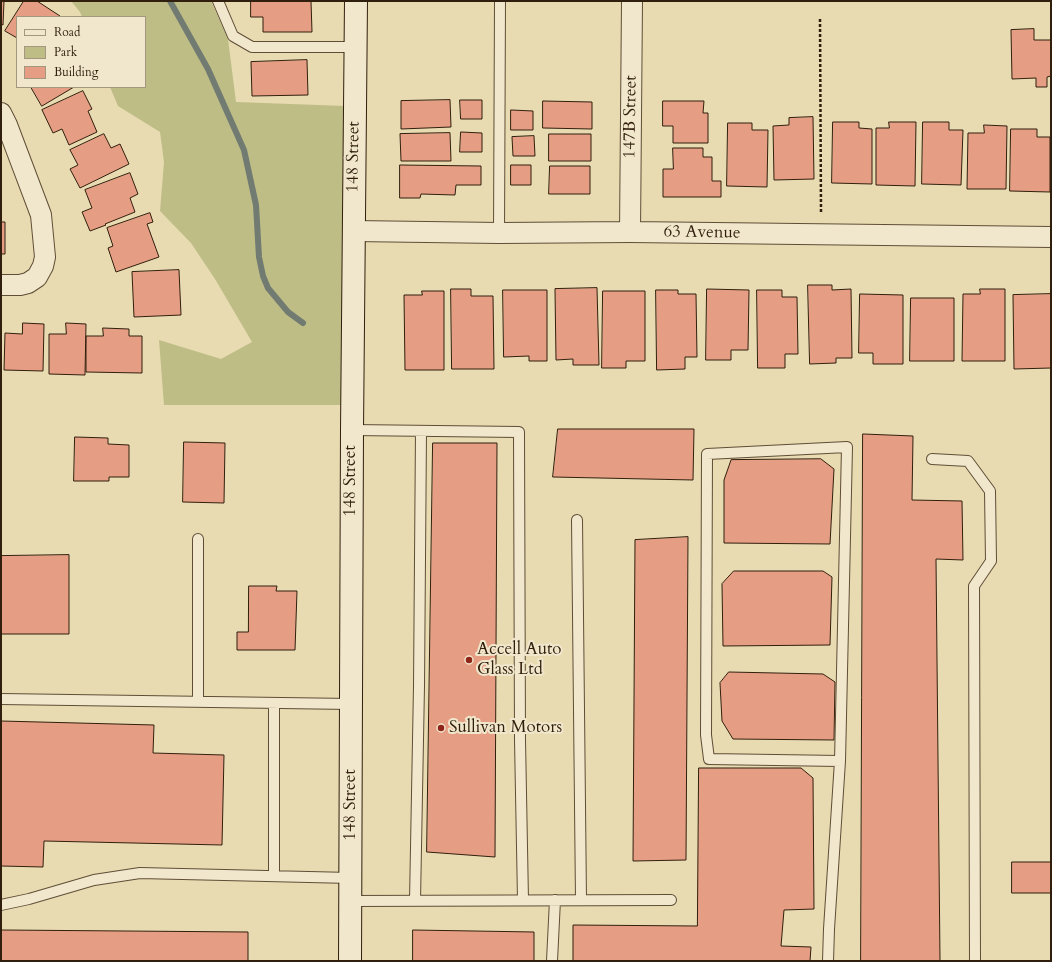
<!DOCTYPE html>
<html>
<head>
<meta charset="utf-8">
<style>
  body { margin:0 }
  #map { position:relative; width:1052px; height:962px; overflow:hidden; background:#e8dab1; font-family:Cardo,serif }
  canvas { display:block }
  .frame { position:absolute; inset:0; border:2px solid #311f0d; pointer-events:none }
  .legend { position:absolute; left:16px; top:16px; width:130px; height:72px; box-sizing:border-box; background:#f0e7cc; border:1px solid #a49780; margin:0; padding:5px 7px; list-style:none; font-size:12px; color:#311f0d }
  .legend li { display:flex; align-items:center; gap:8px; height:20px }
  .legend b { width:20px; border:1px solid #a49780 }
</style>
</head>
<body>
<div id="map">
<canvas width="1052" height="962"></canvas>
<div class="frame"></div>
<ul class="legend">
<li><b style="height:5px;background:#f0e7cc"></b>Road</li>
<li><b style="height:11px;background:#bebd86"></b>Park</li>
<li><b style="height:11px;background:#e59e83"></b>Building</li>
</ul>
</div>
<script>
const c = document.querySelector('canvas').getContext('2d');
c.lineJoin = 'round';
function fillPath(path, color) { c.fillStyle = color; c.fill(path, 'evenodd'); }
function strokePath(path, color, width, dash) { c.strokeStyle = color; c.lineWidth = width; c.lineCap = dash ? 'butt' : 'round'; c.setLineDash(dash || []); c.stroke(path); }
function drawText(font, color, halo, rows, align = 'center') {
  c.font = font + ' Cardo,serif'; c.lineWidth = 4; c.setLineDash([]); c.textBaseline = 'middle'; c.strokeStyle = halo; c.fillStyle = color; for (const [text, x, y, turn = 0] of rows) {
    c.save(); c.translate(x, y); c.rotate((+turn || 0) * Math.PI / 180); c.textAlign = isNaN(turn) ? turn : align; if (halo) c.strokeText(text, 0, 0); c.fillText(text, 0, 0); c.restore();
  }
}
const green = new Path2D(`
  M 71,1 L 211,1 L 228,39 L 236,102 L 345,106 L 345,405 L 164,405 L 159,340 L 221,359 L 252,342 L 215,279 L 191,243 L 160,211 L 164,162 L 160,132 L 118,106 L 110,87 L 145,87 L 145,17 L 82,17 L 80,12 Z`);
const stream = new Path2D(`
  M 170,1 L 208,69 L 244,150 L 256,205 L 259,257 L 263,276 L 268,288 L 288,312 L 303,323`);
const building = new Path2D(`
  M 1,1 L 4,1 L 3,25 L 1,24 Z
  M 24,1 L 37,1 L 60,16 L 59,17 L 17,17 L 17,38 L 5,31 Z
  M 251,1 L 311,1 L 312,32 L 263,32 L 263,17 L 251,17 Z
  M 1034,29 L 1034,40 L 1051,40 L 1051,76 L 1047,77 L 1047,87 L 1036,87 L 1036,78 L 1012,79 L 1011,30 Z
  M 307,60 L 308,95 L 252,96 L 251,62 Z
  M 31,87 L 74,87 L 42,106 Z
  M 83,91 L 92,109 L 88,111 L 97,132 L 69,145 L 62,129 L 53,133 L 42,110 Z
  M 450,100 L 451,127 L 401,129 L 401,101 Z
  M 460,100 L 482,100 L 482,119 L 461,119 Z
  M 543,101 L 592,102 L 592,129 L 543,128 Z
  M 663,101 L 704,101 L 703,113 L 708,113 L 708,143 L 673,143 L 673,126 L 663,126 Z
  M 511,110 L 533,111 L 533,130 L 511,130 Z
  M 813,117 L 814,179 L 774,180 L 773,126 L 789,125 L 789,118 Z
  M 833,122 L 859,122 L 859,128 L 872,129 L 872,184 L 832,183 Z
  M 889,122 L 916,122 L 915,186 L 876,185 L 876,128 L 889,128 Z
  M 923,122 L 949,122 L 949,130 L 963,130 L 961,185 L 922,184 Z
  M 728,123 L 752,123 L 752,130 L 768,130 L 767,187 L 727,186 Z
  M 984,125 L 1007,126 L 1006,189 L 967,189 L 968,133 L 984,133 Z
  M 1011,129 L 1037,129 L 1037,137 L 1050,137 L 1050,192 L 1010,191 Z
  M 461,132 L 482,133 L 482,152 L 460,152 Z
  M 450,133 L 451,161 L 401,161 L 400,134 Z
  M 104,134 L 111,148 L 120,144 L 129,164 L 80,188 L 70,169 L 78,165 L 70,150 Z
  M 549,134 L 591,134 L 591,161 L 549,161 Z
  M 534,136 L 535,156 L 513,156 L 512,137 Z
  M 673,148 L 703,148 L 703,157 L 712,157 L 712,181 L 721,181 L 721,197 L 663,197 L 663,169 L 673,169 Z
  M 400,165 L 481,166 L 481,185 L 456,185 L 455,195 L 421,194 L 420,198 L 400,198 Z
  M 511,165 L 531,165 L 531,185 L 511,185 Z
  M 550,166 L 590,166 L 590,194 L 549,194 Z
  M 130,173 L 138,194 L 130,198 L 135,212 L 105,224 L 106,225 L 90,231 L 82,212 L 92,208 L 85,190 Z
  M 150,213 L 153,222 L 147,224 L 159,257 L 116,272 L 108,248 L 113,246 L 107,228 Z
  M 1,222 L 5,222 L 5,254 L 1,254 Z
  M 179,270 L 181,315 L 134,317 L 132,272 Z
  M 808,285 L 832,285 L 832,290 L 851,289 L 852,358 L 836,358 L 836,363 L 810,364 Z
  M 597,288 L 599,365 L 573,365 L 573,359 L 556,360 L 555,289 Z
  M 451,289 L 471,289 L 471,296 L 493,296 L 494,369 L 452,369 Z
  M 707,289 L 749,290 L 748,350 L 731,350 L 731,360 L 706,360 Z
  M 980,289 L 1005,289 L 1005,361 L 962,361 L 963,294 L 980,294 Z
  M 503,290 L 547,290 L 547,361 L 529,361 L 529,356 L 504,357 Z
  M 656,290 L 678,290 L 678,294 L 696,294 L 697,357 L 685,357 L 685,369 L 657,370 Z
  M 757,290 L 782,290 L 782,297 L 797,297 L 798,354 L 785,354 L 785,368 L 758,368 Z
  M 422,291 L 444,291 L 444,370 L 405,370 L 404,295 L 422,295 Z
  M 603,291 L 645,291 L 645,361 L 626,361 L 626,368 L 602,368 Z
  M 860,294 L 903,295 L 903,364 L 873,364 L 873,353 L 859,353 Z
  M 1051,294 L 1051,368 L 1014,369 L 1013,295 Z
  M 911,298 L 954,298 L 954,361 L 910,361 Z
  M 23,323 L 44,324 L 43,371 L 4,370 L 5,333 L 22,334 Z
  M 66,323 L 86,324 L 85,375 L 49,374 L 49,334 L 66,334 Z
  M 103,328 L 129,329 L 129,336 L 142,336 L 142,373 L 86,372 L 86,336 L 103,336 Z
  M 558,429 L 694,429 L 693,480 L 553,477 Z
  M 863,434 L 913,436 L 912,500 L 962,501 L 963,560 L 936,559 L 940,961 L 861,961 Z
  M 75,437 L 108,438 L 108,444 L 129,445 L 129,477 L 109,477 L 109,481 L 74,481 Z
  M 184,442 L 225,443 L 224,503 L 183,502 Z
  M 433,443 L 497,443 L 495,857 L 427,852 Z
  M 821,459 L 834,469 L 830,544 L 724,543 L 724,480 L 731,460 Z
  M 688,537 L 686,860 L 633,861 L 635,540 Z
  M 69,555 L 69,634 L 1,634 L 1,556 Z
  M 734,571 L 823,571 L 832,577 L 830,645 L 723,646 L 722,584 Z
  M 249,586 L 277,586 L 276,591 L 297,591 L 295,650 L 237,650 L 237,632 L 248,632 Z
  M 729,672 L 823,674 L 835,682 L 834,740 L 733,739 L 722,721 L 720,683 Z
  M 1,721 L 154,725 L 153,753 L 224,755 L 222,845 L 44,841 L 43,867 L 1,866 Z
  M 699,768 L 801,768 L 813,778 L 814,909 L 784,910 L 781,946 L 811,947 L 810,961 L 573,961 L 573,925 L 697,926 Z
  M 1012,862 L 1051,862 L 1051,893 L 1012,893 Z
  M 1,930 L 248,932 L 248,961 L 1,961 Z
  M 413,930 L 534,932 L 534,961 L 413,961 Z`);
const path = new Path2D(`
  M 820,19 L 821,212`);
const service = new Path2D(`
  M 218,1 L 233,36 L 252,47 L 356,47
  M 499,233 L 500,1
  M 352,430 L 519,432 L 520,740 L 523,900
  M 932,459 L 968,461 L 990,491 L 991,561 L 974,586 L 975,961
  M 577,520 L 581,900
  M 198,539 L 198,702
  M 1,699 L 351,704
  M 274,876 L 274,703
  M 351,901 L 671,900
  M 415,901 L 419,686 L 421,431
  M 1,905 L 29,899 L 94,880 L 140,873 L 351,878
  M 552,961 L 555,900
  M 828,961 L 829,929 L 840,761 L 847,447 L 707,454 L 706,735 L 709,759 L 840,761`);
const minor = new Path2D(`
  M 1,113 L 7,125 L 41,215 L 45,257 L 43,266 L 37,277 L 28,283 L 20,285 L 1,285
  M 354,231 L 499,233 L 630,232 L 1051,237
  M 630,232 L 632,1`);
const secondary = new Path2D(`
  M 350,961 L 352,430 L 356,1`);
const markers = [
  [469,660,4,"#8f2418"],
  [441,728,4,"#8f2418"]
];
const streetNames = [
  ["147B Street",631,117,-89],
  ["148 Street",354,157,-89],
  ["63 Avenue",702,233,1],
  ["148 Street",351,481,-90],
  ["148 Street",351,805,-90]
];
const poiNames = [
  ["Accell Auto",477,650],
  ["Glass Ltd",477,670],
  ["Sullivan Motors",449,728]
];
fillPath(green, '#bebd86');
strokePath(stream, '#717b72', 6);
fillPath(building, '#e59e83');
strokePath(building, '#311f0d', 1);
strokePath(service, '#5f4e36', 12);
strokePath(minor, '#5f4e36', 22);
strokePath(secondary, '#311f0d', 24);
strokePath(path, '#311f0d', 2.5, [3, 2]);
strokePath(service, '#f0e7cc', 10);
strokePath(minor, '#f0e7cc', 20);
strokePath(secondary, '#f0e7cc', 22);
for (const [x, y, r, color] of markers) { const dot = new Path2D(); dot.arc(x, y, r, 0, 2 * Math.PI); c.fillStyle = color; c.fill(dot); strokePath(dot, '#f0e7cc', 1.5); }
drawText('17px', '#311f0d', '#f0e7cc', streetNames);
drawText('17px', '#311f0d', '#f0e7cc', poiNames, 'left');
</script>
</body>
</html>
